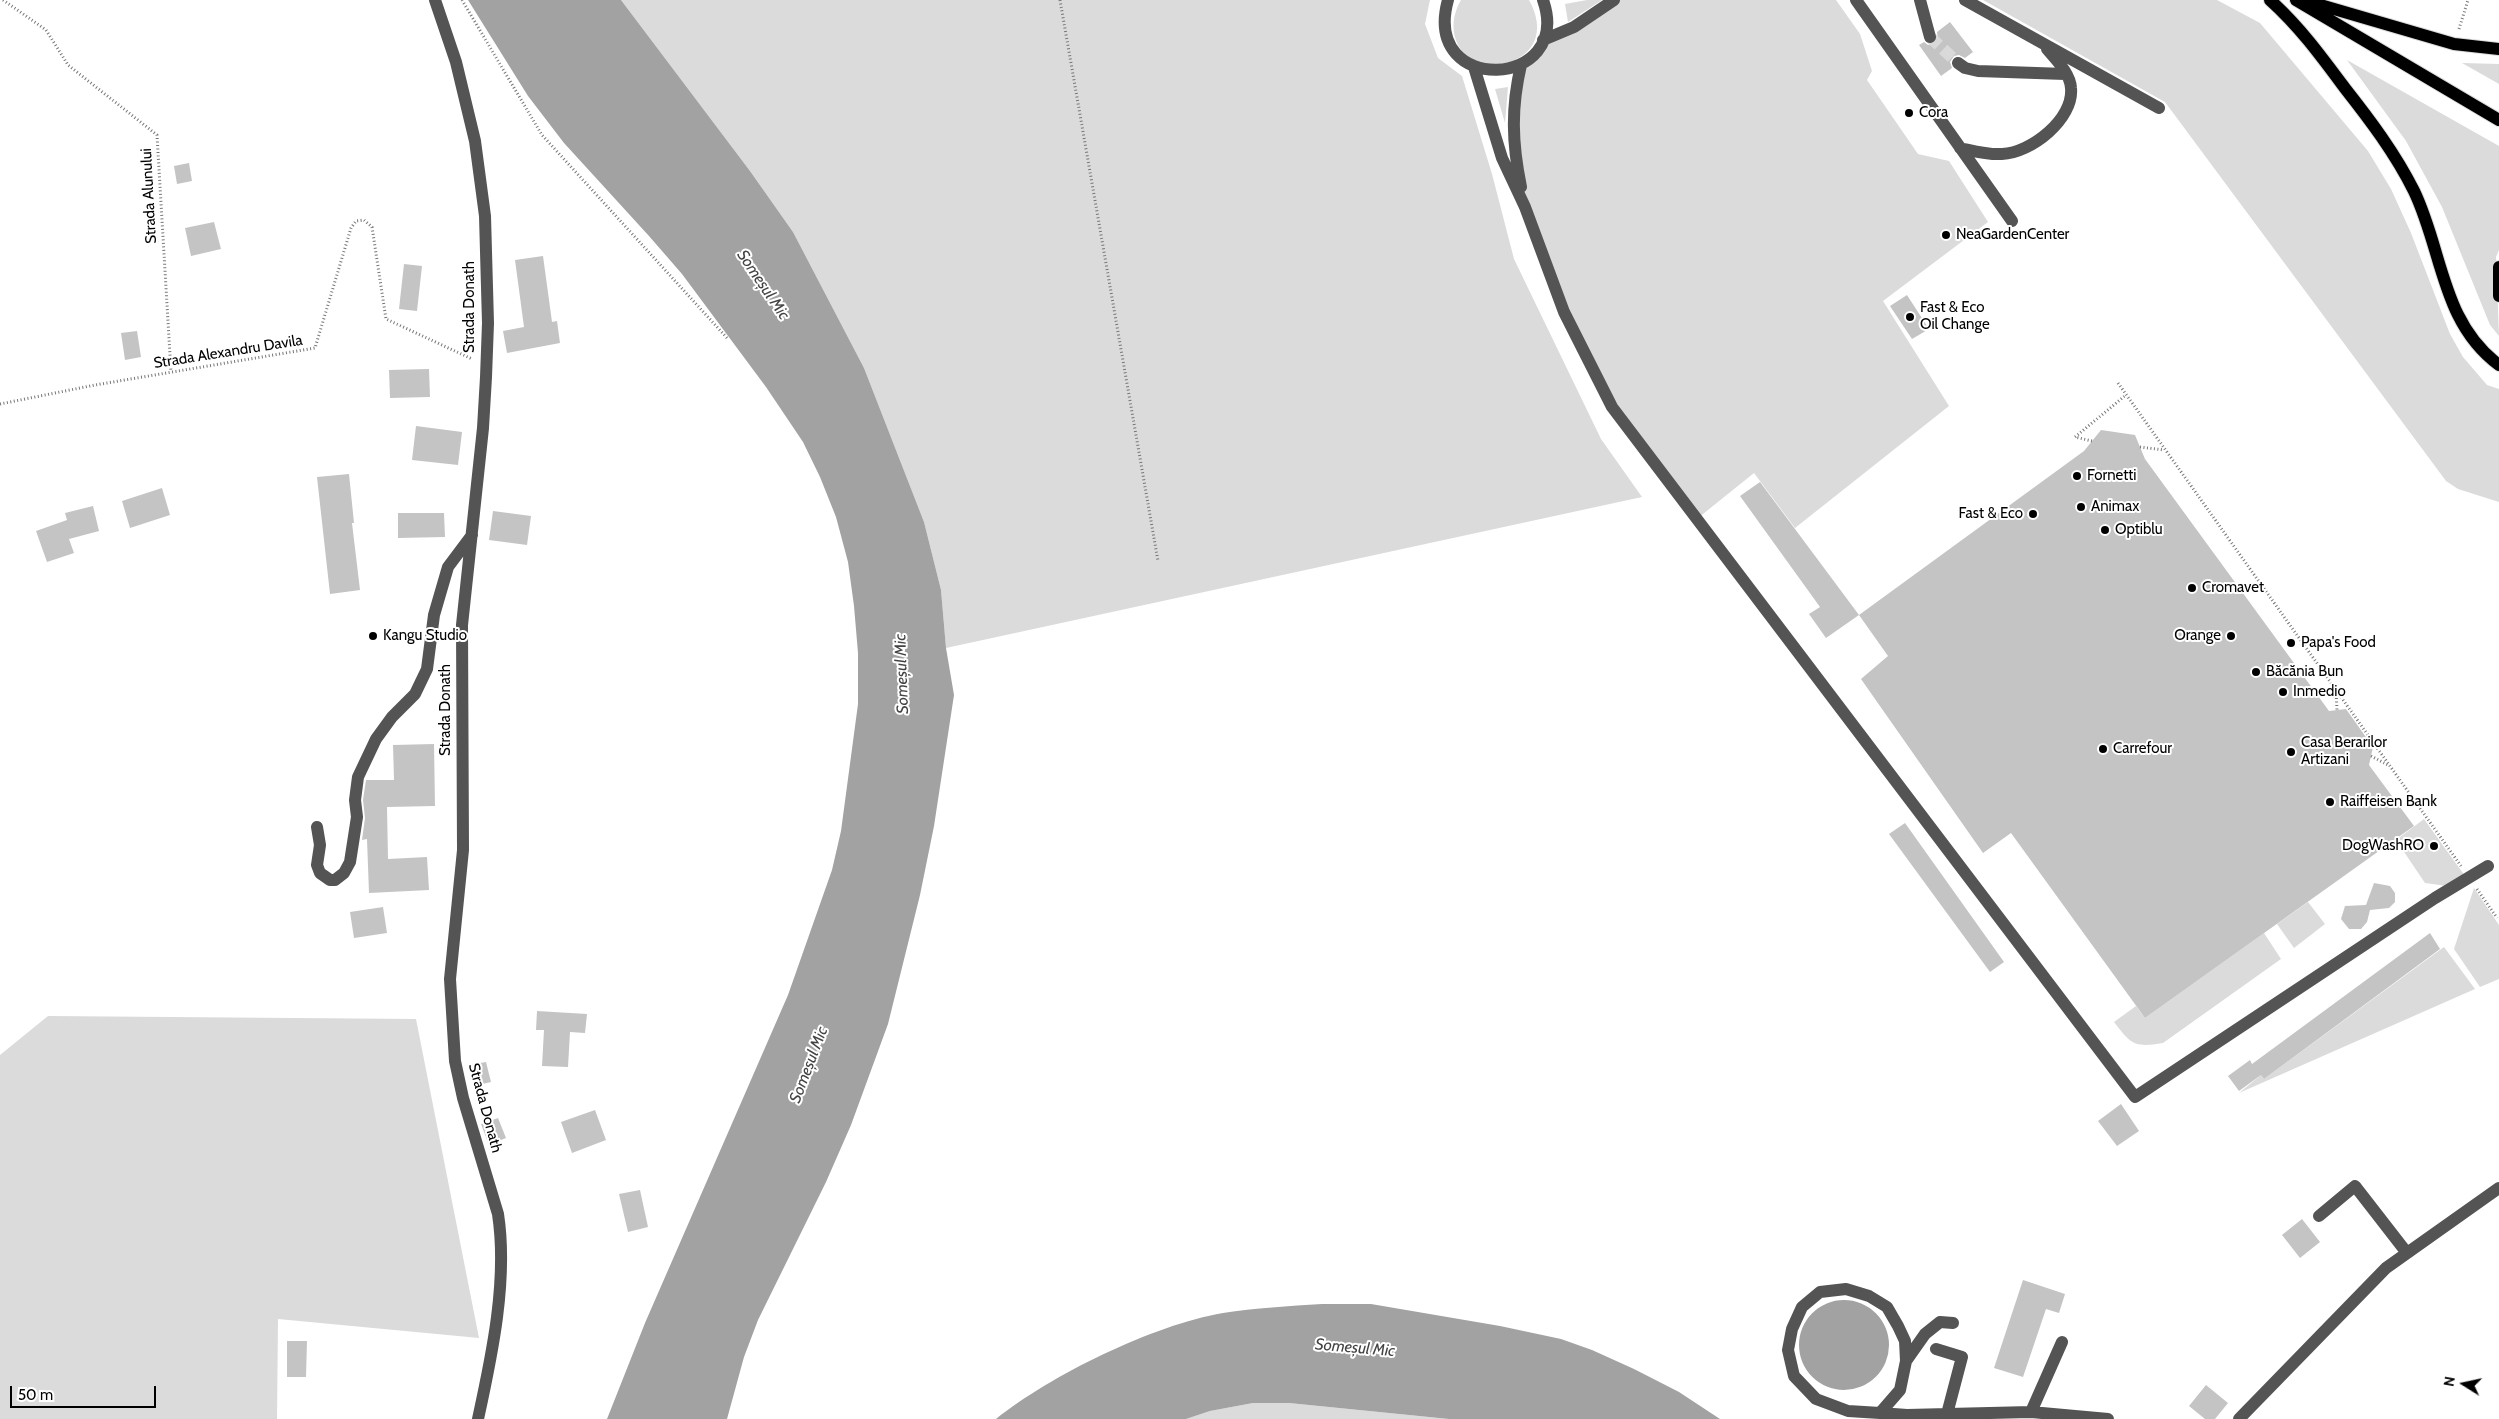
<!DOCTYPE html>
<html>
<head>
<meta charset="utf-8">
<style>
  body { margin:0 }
  #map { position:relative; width:2499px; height:1419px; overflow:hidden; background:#fff; font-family:Cabin,sans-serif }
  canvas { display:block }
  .north { position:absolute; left:2439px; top:1359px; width:50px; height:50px; -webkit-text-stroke:4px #fff; paint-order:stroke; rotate:280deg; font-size:14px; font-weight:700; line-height:20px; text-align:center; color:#000 }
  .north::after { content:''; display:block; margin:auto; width:18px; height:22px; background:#000; clip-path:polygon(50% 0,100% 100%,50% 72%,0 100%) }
  .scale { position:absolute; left:10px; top:1386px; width:146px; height:22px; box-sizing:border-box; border:2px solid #000; border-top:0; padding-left:6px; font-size:15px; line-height:18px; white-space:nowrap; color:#000; -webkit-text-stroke:4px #fff; paint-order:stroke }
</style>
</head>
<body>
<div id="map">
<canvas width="2499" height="1419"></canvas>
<div class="north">N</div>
<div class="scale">50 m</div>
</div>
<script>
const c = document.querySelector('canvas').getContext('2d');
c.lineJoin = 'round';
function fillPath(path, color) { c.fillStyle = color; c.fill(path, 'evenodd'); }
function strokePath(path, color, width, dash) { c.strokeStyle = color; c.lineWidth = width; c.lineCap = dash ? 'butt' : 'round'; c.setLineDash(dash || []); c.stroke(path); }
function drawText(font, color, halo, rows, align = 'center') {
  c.font = font + ' Cabin,sans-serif'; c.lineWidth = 4; c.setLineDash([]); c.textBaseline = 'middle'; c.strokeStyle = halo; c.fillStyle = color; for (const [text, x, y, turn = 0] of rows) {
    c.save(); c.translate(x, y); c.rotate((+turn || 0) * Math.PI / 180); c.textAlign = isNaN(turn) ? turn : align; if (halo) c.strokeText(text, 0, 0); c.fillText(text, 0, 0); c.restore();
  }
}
const green = new Path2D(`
  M 621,0 L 1430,0 L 1425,24 L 1438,58 L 1462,76 L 1492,174 L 1514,259 L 1601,439 L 1642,497 L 946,648 L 941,590 L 924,522 L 864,368 L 793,232 L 750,171 Z
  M 1461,0 L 1529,0 C 1546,30 1536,57 1502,64 C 1498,65 1491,68 1487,67 C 1455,58 1445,27 1461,0 Z
  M 1587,0 L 1602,0 L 1568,22 L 1565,4 Z
  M 1614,0 L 1836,0 L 1860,34 L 1872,71 L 1867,80 L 1918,154 L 1949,161 L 1988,222 L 1883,301 L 1949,406 L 1795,528 L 1754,473 L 1698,518 L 1612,407 L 1564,312 L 1525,207 L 1514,151 L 1521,65 L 1543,40 Z
  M 1983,0 L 2217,0 L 2260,23 L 2368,151 L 2391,189 L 2411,233 L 2450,334 L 2463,357 L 2487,385 L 2499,389 L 2499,502 L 2458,489 L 2446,481 L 2165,102 Z
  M 2347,60 L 2499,146 L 2499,250 L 2496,257 L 2499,336 L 2490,325 L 2442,207 L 2406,141 Z
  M 2462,63 L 2499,64 L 2499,84 Z
  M 1508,87 L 1505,123 L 1495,89 Z
  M 2424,819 L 2465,876 L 2447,886 L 2425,883 L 2396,840 Z
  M 2474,888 L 2499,925 L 2499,979 L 2480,987 L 2454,949 Z
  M 2308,902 L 2325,924 L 2294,948 L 2277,924 Z
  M 2264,933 L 2281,959 L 2163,1043 C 2134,1048 2131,1044 2114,1022 L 2136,1006 L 2145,1018 Z
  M 2444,947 L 2475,989 L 2239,1093 L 2261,1075 L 2264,1079 Z
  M 48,1016 L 416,1019 L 479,1338 L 278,1319 L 277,1419 L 0,1419 L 0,1055 Z
  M 1253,1403 L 1289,1403 L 1449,1419 L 1186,1419 L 1210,1411 Z`);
const water = new Path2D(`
  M 468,0 L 621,0 L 750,171 L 793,232 L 864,368 L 924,522 L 941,590 L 946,648 L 954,695 L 934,826 L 920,895 L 888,1024 L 851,1125 L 826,1182 L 758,1320 L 744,1357 L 727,1419 L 607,1419 L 645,1323 L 788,995 L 832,870 L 841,831 L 858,704 L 858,653 L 854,606 L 848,562 L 836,517 L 820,477 L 803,442 L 766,387 L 682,274 L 649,236 L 564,143 L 528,96 Z
  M1799 1345a45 45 0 1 1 90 0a45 45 0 1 1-90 0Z
  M 1322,1304 L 1371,1304 L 1500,1326 L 1561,1339 L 1592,1350 L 1634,1369 L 1679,1392 L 1720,1419 L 1449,1419 L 1289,1403 L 1253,1403 L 1210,1411 L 1186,1419 L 996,1419 C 1051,1375 1153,1325 1223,1313 C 1255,1308 1289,1306 1322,1304 Z`);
const building = new Path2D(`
  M 1950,22 L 1973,52 L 1965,58 L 1959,55 L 1954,56 L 1950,62 L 1952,68 L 1941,76 L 1919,45 L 1924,42 L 1928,45 L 1935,43 L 1938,39 L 1937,32 Z
  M 189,163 L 192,181 L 177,184 L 174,166 Z
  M 214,222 L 221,249 L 191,256 L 185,228 Z
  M 543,256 L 552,322 L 557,321 L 560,343 L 507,353 L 503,331 L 524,327 L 515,260 Z
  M 404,264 L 422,266 L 417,311 L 399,309 Z
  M 1907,295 L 1929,329 L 1912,339 L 1890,306 Z
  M 137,331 L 141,357 L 125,360 L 121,333 Z
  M 429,369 L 430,397 L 390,398 L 389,370 Z
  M 416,426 L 462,432 L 458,465 L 412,460 Z
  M 2101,430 L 2135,435 L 2145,459 L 2329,711 L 2346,709 L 2373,747 L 2369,765 L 2414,826 L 2145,1018 L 2011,833 L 1983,853 L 1861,679 L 1888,656 L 1859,615 L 2084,451 Z
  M 349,474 L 354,523 L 352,523 L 360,590 L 330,594 L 317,477 Z
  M 1760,482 L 1859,615 L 1826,638 L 1809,614 L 1820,607 L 1740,496 Z
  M 162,488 L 170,515 L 130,528 L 122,501 Z
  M 93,506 L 99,531 L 69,539 L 74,553 L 47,562 L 36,531 L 67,520 L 65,513 Z
  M 493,511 L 531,516 L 527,545 L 489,540 Z
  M 398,513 L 444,513 L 445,537 L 398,538 Z
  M 434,744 L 435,806 L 387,807 L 388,859 L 427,857 L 429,890 L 369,893 L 367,839 L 362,840 L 365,818 L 363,800 L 366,780 L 394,780 L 393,745 Z
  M 1905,823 L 2004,962 L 1990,972 L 1889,834 Z
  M 2374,883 L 2390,886 L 2395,893 L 2395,902 L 2389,908 L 2370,910 L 2367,922 L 2361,929 L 2349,929 L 2341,919 L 2345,906 L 2366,905 Z
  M 383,907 L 387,933 L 354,938 L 350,912 Z
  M 2430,933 L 2440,949 L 2264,1079 L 2258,1071 L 2261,1075 L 2239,1091 L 2228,1076 L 2250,1060 L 2252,1064 Z
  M 537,1011 L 587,1014 L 585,1033 L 570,1032 L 568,1067 L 542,1066 L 544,1030 L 536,1030 Z
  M 486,1062 L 491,1082 L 474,1086 L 469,1065 Z
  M 2121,1104 L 2139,1131 L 2117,1146 L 2098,1121 Z
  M 595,1110 L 606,1140 L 572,1153 L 561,1122 Z
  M 498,1118 L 506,1138 L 489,1145 L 481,1124 Z
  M 640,1190 L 648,1227 L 628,1232 L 619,1194 Z
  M 2302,1219 L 2320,1242 L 2300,1258 L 2282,1235 Z
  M 2023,1280 L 2065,1294 L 2059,1313 L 2046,1309 L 2023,1377 L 1994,1368 Z
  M 287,1341 L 307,1341 L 306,1377 L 287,1377 Z
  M 2206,1385 L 2228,1403 L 2215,1419 L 2205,1419 L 2189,1406 Z`);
const minorTunnel = new Path2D(`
  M 1930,37 L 1958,63`);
const path = new Path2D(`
  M 3,0 L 46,30 L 68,65 L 157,135 L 171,372
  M 462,0 L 542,135 L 728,339
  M 1060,0 L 1158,561
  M 2459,29 L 2468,0
  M 2118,383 L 2461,866
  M 0,404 L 95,385 L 315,348 L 351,228 L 356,221 L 364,220 L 372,227 L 386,319 L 472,359
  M 2092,441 L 2075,437 L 2126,395
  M 2140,447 L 2164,450
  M 2336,691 L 2337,710
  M 2371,756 L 2388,765
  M 2477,889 L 2497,918`);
const minor = new Path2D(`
  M 435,0 L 456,62 L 475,141 L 485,216 L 488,323 L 486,377 L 483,428 L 462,625 L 463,850 L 450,979 L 455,1061 L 463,1098 L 498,1214 C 508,1280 492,1355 478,1419
  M 1448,0 C 1421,97 1574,89 1543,0
  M 1856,0 L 2012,221
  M 1920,0 L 1930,37
  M 1965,0 L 2159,108
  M 1543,40 L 1574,27 L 1614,0
  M 1958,63 L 1965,68 L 1978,71 L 2065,74
  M 1474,67 L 1502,158 L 1525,207 L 1564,312 L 1612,407 L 2135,1097 L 2435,898 L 2488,866
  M 1960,148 C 1974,151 1988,155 2002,154 C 2031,153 2074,119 2071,88 C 2070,73 2056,60 2047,49
  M 1521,187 C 1512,143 1511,108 1521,65
  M 317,827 L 320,845 L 317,865 L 320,873 L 330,880 L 335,880 L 344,873 L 350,862 L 357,817 L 355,800 L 358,777 L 376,739 L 392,717 L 415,694 L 427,669 L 434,615 L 448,567 L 472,535
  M 2319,1216 L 2355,1186 L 2407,1253
  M 2062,1342 L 2031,1412 L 2108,1419
  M 1936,1349 L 1962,1357 L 1947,1414
  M 1906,1361 L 1925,1334 L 1940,1322 L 1953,1323
  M 1880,1413 L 1900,1390 L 1906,1361 L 1905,1341 L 1898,1326 L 1887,1307 L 1869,1296 L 1846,1289 L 1820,1292 L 1802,1307 L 1792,1329 L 1788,1350 L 1794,1376 L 1816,1399 L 1848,1411 L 1880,1413 L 1907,1415 L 2031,1412
  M 2239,1419 L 2386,1268 L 2499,1188`);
const major = new Path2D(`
  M 2270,0 C 2299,26 2321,56 2344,87 C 2370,120 2395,153 2414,191 C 2443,251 2441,322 2499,365
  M 2296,0 L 2499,120
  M 2310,2 L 2454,44 L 2499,49
  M 2499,267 L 2499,296`);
const markers = [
  [1909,113,5,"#000"],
  [1946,235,5,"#000"],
  [1910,317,5,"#000"],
  [2077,476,5,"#000"],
  [2081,507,5,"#000"],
  [2033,514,5,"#000"],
  [2105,530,5,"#000"],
  [2192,588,5,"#000"],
  [373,636,5,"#000"],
  [2231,636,5,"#000"],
  [2291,643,5,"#000"],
  [2256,672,5,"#000"],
  [2283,692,5,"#000"],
  [2103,749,5,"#000"],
  [2291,752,5,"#000"],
  [2330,802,5,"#000"],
  [2434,846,5,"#000"]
];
const poiNames = [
  ["Cora",1919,113],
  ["NeaGardenCenter",1956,235],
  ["Fast & Eco",1920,308],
  ["Oil Change",1920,325],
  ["Fornetti",2087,476],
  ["Animax",2091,507],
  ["Fast & Eco",2023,514,"right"],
  ["Optiblu",2115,530],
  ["Cromavet",2202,588],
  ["Kangu Studio",383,636],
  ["Orange",2221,636,"right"],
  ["Papa's Food",2301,643],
  ["Băcănia Bun",2266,672],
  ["Inmedio",2293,692],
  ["Casa Berarilor",2301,743],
  ["Artizani",2301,760],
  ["Carrefour",2113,749],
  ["Raiffeisen Bank",2340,802],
  ["DogWashRO",2424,846,"right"]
];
const streetNames = [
  ["Strada Alunului",149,196,-93],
  ["Strada Donath",470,307,-90],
  ["Strada Alexandru Davila",228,352,-9],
  ["Strada Donath",446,710,-90],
  ["Strada Donath",485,1108,75]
];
const waterNames = [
  ["Someșul Mic",763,285,56],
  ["Someșul Mic",902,674,-92],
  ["Someșul Mic",809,1065,-69],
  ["Someșul Mic",1355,1348,5]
];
fillPath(green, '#dbdbdb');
fillPath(water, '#a2a2a2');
fillPath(building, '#c4c4c4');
strokePath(minorTunnel, '#d9d9d9', 12, [12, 6]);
strokePath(major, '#dbdbdb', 14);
strokePath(path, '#767676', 3, [1, 2.5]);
strokePath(minor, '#545454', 12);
strokePath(major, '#000', 12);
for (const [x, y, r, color] of markers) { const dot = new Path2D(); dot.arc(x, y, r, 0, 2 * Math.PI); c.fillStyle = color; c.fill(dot); strokePath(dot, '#fff', 2); }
drawText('15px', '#000', '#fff', poiNames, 'left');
drawText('15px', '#000', '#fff', streetNames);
drawText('italic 16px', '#434343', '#fff', waterNames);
</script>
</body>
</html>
